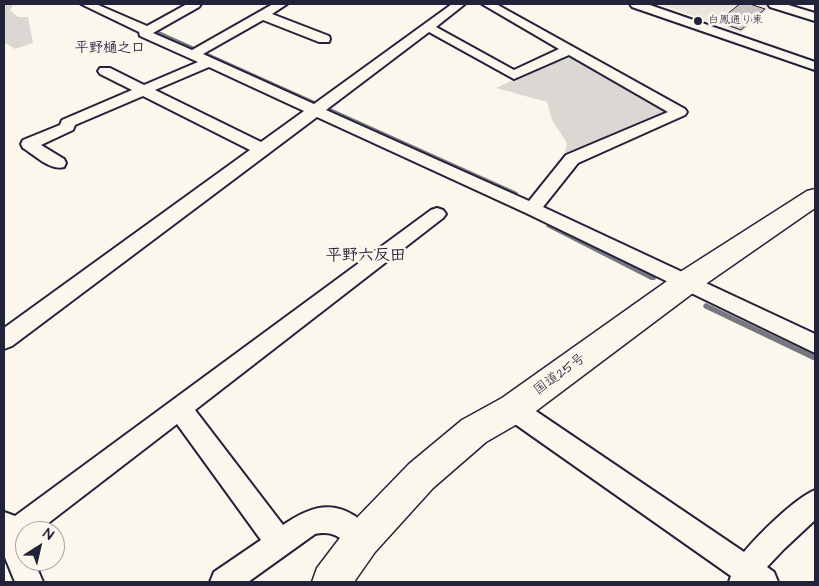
<!DOCTYPE html>
<html>
<head>
<meta charset="utf-8">
<style>
  body { margin:0 }
  #map { position:relative; width:819px; height:586px; overflow:hidden; background:#fbf7ec; font-family:"Architects Daughter",sans-serif }
  canvas { display:block }
  .frame { position:absolute; inset:0; border:5px solid #22223b; pointer-events:none }
  .north { position:absolute; left:15px; top:521px; width:50px; height:50px; box-sizing:border-box; background:#fbf7ec; border:1px solid #a4a2a5; border-radius:50%; rotate:35deg; font-size:14px; font-weight:700; line-height:20px; text-align:center; color:#22223b }
  .north::after { content:''; display:block; margin:auto; width:18px; height:22px; background:#22223b; clip-path:polygon(50% 0,100% 100%,50% 72%,0 100%) }
</style>
</head>
<body>
<div id="map">
<canvas width="819" height="586"></canvas>
<div class="frame"></div>
<div class="north">N</div>
</div>
<script>
const c = document.querySelector('canvas').getContext('2d');
c.lineJoin = 'round';
function fillPath(path, color) { c.fillStyle = color; c.fill(path, 'evenodd'); }
function strokePath(path, color, width, dash) { c.strokeStyle = color; c.lineWidth = width; c.lineCap = dash ? 'butt' : 'round'; c.setLineDash(dash || []); c.stroke(path); }
function drawText(font, color, halo, rows, align = 'center') {
  c.font = font + ' "Architects Daughter","Klee One",sans-serif'; c.lineWidth = 5; c.setLineDash([]); c.textBaseline = 'middle'; c.strokeStyle = halo; c.fillStyle = color; for (const [text, x, y, turn = 0] of rows) {
    c.save(); c.translate(x, y); c.rotate((+turn || 0) * Math.PI / 180); c.textAlign = isNaN(turn) ? turn : align; if (halo) c.strokeText(text, 0, 0); c.fillText(text, 0, 0); c.restore();
  }
}
const built = new Path2D(`
  M 659,4 L 764,4 L 771,6 L 741,33 Z`);
const green = new Path2D(`
  M 4,4 L 14,4 L 10,10 L 18,17 L 28,17 L 33,43 L 15,49 L 4,42 Z
  M 563,56 L 573,57 L 664,109 L 664,114 L 565,153 L 567,143 L 552,120 L 547,102 L 496,88 Z`);
const stream = new Path2D(`
  M 148,27 L 150,27 L 517,192 L 518,193 L 517,194 L 513,194 L 148,29 Z
  M 549,224 L 655,276 L 656,278 L 655,280 L 651,280 L 547,227 L 546,226 L 547,225 Z
  M 706,303 L 815,355 L 815,361 L 704,308 L 703,306 L 704,304 Z`);
const building = new Path2D(`
  M 740,4 L 750,4 L 765,9 L 741,30 L 718,22 Z`);
const minor = new Path2D(`
  M 81,4 L 96,4 L 147,26 L 187,4 L 201,4 L 199,7 L 153,33 L 192,50 L 273,4 L 287,4 L 272,14 L 329,36 L 330,39 L 329,42 L 319,42 L 263,20 L 203,54 L 314,104 L 452,4 L 465,4 L 436,27 L 514,70 L 559,49 L 482,4 L 496,4 L 685,109 L 687,112 L 685,115 L 578,163 L 543,207 L 815,334 L 815,353 L 526,213 L 317,117 L 12,346 L 4,349 L 4,328 L 250,150 L 143,96 L 75,125 L 73,130 L 41,145 L 64,159 L 66,163 L 64,167 C 50,171 35,155 23,148 L 21,144 L 23,140 L 60,125 L 62,120 L 132,90 L 100,74 L 98,71 L 100,68 L 110,68 L 144,85 L 198,62 L 140,36 L 139,32 ZM 429,32 L 514,79 L 569,55 L 668,112 L 566,155 L 529,201 L 326,110 ZM 209,67 L 304,111 L 261,142 L 155,90 Z
  M 630,4 L 647,4 L 815,62 L 815,70 L 632,7 Z
  M 768,4 L 785,4 L 815,13 L 815,21 L 770,7 Z
  M 437,208 L 443,210 L 446,214 L 443,218 L 195,410 L 283,525 C 306,509 329,499 355,516 C 364,523 371,528 375,539 L 372,549 L 362,552 C 343,544 339,529 315,534 L 248,582 L 210,582 L 214,572 L 261,540 L 177,424 L 38,531 L 25,531 L 25,561 L 34,561 L 43,582 L 15,582 L 4,555 L 4,512 L 15,516 L 431,210 Z
  M 513,398 L 521,401 L 744,552 C 759,534 794,499 815,490 L 815,520 L 784,549 L 767,567 L 774,572 L 778,582 L 729,582 L 731,576 L 505,417 L 501,409 L 505,401 Z`);
const highway = new Path2D(`
  M 815,189 L 815,208 L 697,290 L 524,420 L 486,442 L 433,488 L 375,552 L 354,582 L 312,582 L 317,568 L 349,526 L 409,464 L 462,420 L 502,398 L 677,274 L 807,191 Z`);
const markers = [
  [698,21,5,"#22223b"]
];
const farPoinames = [
  ["白鳳通り東",708,21]
];
const farQuarternames = [
  ["平野樋之口",110,49]
];
const streetNames = [
  ["国道25号",560,375,-36]
];
const quarterNames = [
  ["平野六反田",366,257]
];
fillPath(built, '#ebe7df');
fillPath(green, '#dbd8d3');
fillPath(stream, '#787681');
fillPath(building, '#c6c2c0');
strokePath(building, '#22223b', 1);
strokePath(minor, '#22223b', 4);
strokePath(highway, '#22223b', 3);
fillPath(minor, '#fbf7ec');
fillPath(highway, '#fbf7ec');
for (const [x, y, r, color] of markers) { const dot = new Path2D(); dot.arc(x, y, r, 0, 2 * Math.PI); c.fillStyle = color; c.fill(dot); strokePath(dot, '#fbf7ec', 2); }
drawText('11px', '#22223b', '#fbf7ec', farPoinames, 'left');
drawText('bold 14px', '#22223b', '#fbf7ec', farQuarternames);
drawText('14px', '#22223b', '#fbf7ec', streetNames);
drawText('bold 16px', '#22223b', '#fbf7ec', quarterNames);
</script>
</body>
</html>
